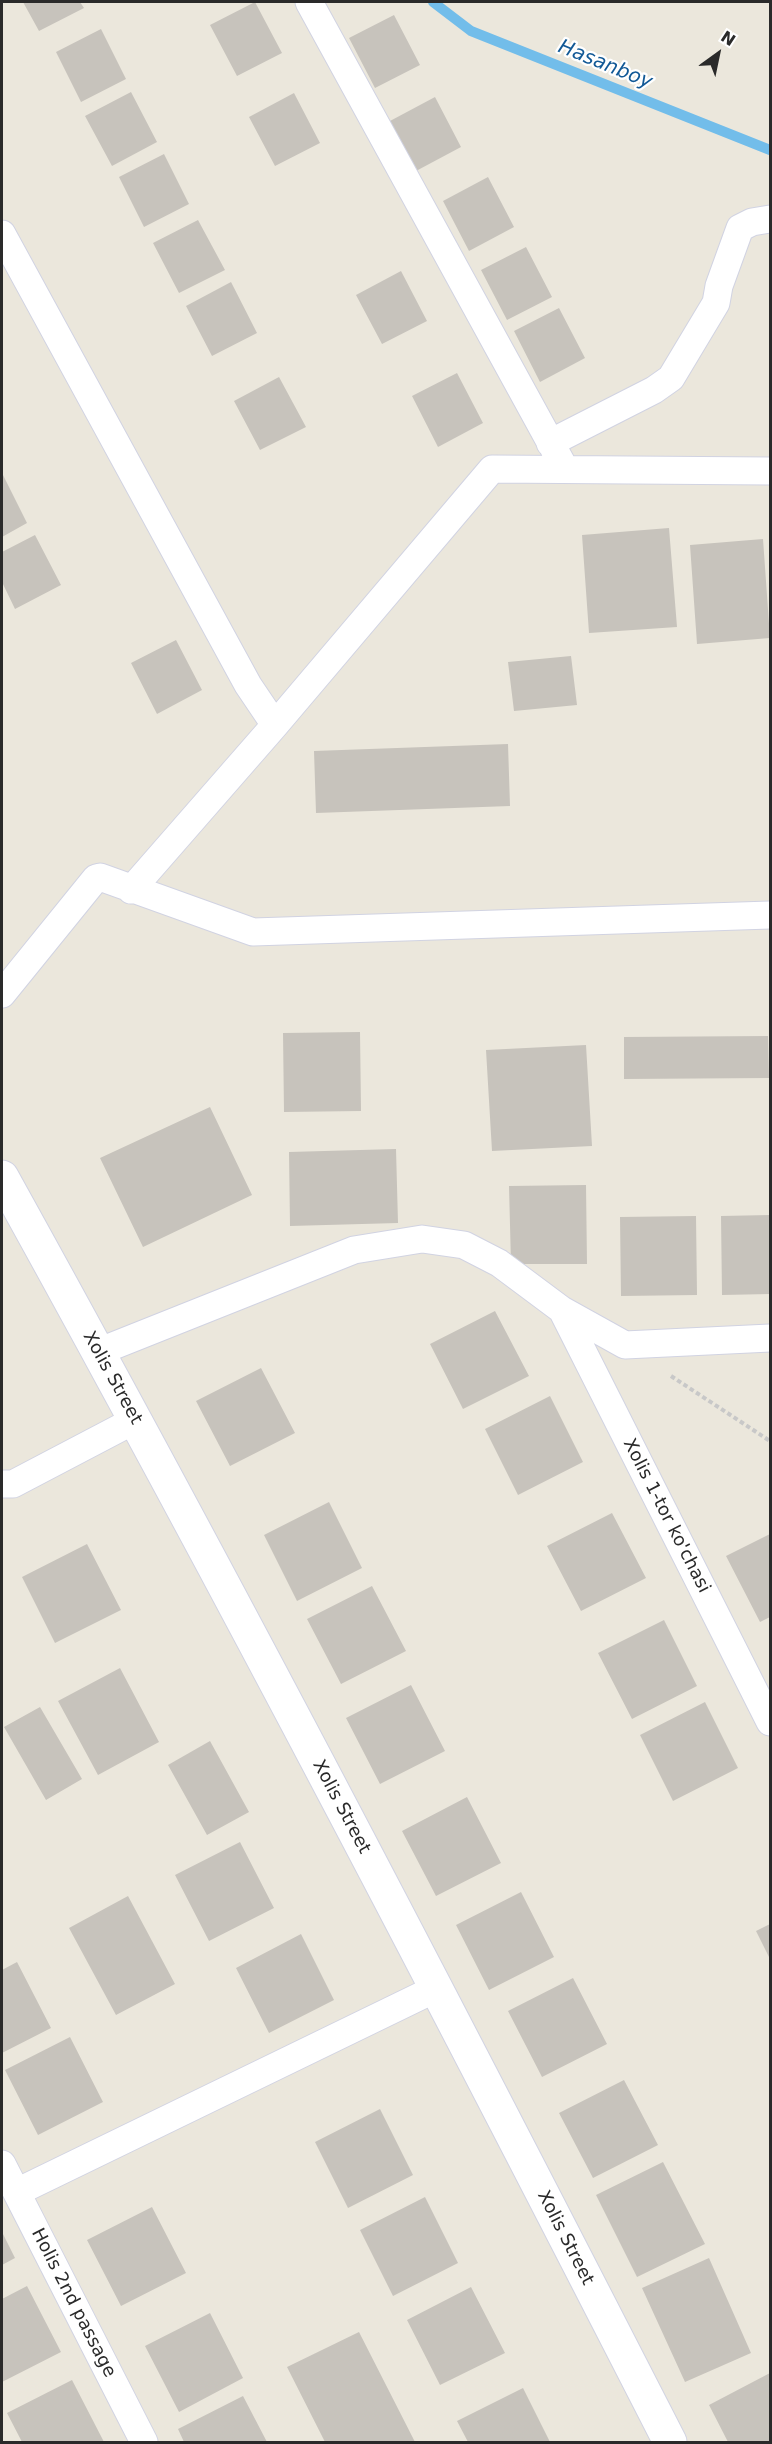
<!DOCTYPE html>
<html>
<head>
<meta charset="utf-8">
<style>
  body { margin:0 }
  #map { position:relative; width:772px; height:2444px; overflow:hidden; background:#ebe7dc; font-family:"DejaVu Sans",sans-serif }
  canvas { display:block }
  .frame { position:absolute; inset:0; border:3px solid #2a2a2a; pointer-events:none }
  .north { position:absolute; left:688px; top:24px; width:60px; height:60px; -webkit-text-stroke:4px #fff; paint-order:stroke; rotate:33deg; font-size:16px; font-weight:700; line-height:24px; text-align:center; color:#2a2a2a }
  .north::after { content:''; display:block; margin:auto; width:21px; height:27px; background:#2a2a2a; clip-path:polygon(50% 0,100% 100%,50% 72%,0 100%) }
</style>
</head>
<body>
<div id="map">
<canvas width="772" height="2444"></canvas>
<div class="frame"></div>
<div class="north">N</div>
</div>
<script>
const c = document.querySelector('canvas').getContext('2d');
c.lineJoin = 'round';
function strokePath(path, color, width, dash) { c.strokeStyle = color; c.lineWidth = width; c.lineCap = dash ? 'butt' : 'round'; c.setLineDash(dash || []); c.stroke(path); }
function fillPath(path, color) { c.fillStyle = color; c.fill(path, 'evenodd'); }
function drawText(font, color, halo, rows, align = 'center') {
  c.font = font + ' "DejaVu Sans",sans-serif'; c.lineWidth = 4.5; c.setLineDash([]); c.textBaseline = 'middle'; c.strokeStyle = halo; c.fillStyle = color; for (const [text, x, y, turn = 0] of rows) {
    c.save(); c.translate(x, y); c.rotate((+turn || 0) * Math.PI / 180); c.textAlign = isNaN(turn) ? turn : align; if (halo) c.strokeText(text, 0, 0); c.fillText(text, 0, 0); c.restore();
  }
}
const stream = new Path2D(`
  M 433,2 L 471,31 L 770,150`);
const building = new Path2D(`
  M 23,2 L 80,2 L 84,8 L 39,31 Z
  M 255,2 L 282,53 L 237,76 L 210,25 Z
  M 394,15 L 420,65 L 375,88 L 349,38 Z
  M 101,29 L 126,79 L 81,102 L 56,52 Z
  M 131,92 L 157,142 L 112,166 L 85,116 Z
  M 294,93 L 320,143 L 275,166 L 249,117 Z
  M 435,97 L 461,147 L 416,171 L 390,121 Z
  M 164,154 L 189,204 L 144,227 L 119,177 Z
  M 488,177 L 514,227 L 469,251 L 443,201 Z
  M 198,220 L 225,270 L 179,293 L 153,243 Z
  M 526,247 L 552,297 L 507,320 L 481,270 Z
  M 401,271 L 427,321 L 382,344 L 356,295 Z
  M 231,282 L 257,333 L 212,356 L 186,306 Z
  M 559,308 L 585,358 L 540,382 L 514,331 Z
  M 457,373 L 483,423 L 438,447 L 412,396 Z
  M 279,377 L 306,427 L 260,450 L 234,401 Z
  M 2,473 L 27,523 L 2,537 Z
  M 669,528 L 677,627 L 589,633 L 582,535 Z
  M 35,535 L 61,585 L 15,609 L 2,582 L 2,552 Z
  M 763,539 L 770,638 L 697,644 L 690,545 Z
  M 176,640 L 202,690 L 157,714 L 131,663 Z
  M 571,656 L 577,705 L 514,711 L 508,662 Z
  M 508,744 L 510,806 L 316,813 L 314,751 Z
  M 360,1032 L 361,1111 L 284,1112 L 283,1033 Z
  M 768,1036 L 769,1078 L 624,1079 L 624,1037 Z
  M 586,1045 L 592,1146 L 492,1151 L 486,1050 Z
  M 210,1107 L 252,1195 L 143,1247 L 100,1158 Z
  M 396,1149 L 398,1223 L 290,1226 L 289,1152 Z
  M 586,1185 L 587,1264 L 511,1264 L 509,1186 Z
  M 770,1215 L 770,1294 L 722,1295 L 721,1216 Z
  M 696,1216 L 697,1295 L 621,1296 L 620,1217 Z
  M 495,1311 L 529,1376 L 463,1409 L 430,1344 Z
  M 261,1368 L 295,1433 L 230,1466 L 196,1401 Z
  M 550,1396 L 583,1462 L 518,1495 L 485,1429 Z
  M 329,1502 L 362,1568 L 297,1601 L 264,1535 Z
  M 612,1513 L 646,1578 L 581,1611 L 547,1546 Z
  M 770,1534 L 770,1617 L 760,1622 L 726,1556 Z
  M 87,1544 L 121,1610 L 55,1643 L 22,1577 Z
  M 372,1586 L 406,1651 L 341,1684 L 307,1619 Z
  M 664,1620 L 697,1686 L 632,1719 L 598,1653 Z
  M 120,1668 L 159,1742 L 98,1775 L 58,1701 Z
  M 411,1685 L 445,1751 L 380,1784 L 346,1718 Z
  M 705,1702 L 738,1768 L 673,1801 L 640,1735 Z
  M 40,1707 L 82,1779 L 46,1800 L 4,1727 Z
  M 210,1741 L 249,1812 L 207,1835 L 168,1765 Z
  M 467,1797 L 501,1863 L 436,1896 L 402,1831 Z
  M 240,1842 L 274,1908 L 209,1941 L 175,1875 Z
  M 521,1892 L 554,1957 L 489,1990 L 456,1925 Z
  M 128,1896 L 175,1984 L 116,2015 L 69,1928 Z
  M 770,1924 L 770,1959 L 756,1931 Z
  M 301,1934 L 334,2000 L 269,2033 L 236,1968 Z
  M 17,1962 L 51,2028 L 2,2053 L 2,1970 Z
  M 573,1978 L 607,2044 L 542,2077 L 508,2011 Z
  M 70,2037 L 103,2102 L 38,2135 L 5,2070 Z
  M 624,2080 L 658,2145 L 593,2178 L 559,2113 Z
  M 380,2109 L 413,2175 L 348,2208 L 315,2142 Z
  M 663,2162 L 705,2244 L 637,2277 L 596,2195 Z
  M 425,2197 L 458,2263 L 393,2296 L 360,2230 Z
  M 152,2207 L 186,2273 L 121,2306 L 87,2240 Z
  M 2,2232 L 15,2258 L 2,2265 Z
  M 709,2258 L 751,2353 L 685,2382 L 642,2288 Z
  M 27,2286 L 61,2352 L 2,2382 L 2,2299 Z
  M 471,2287 L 505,2353 L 440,2385 L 407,2320 Z
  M 210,2313 L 243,2378 L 179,2412 L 145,2346 Z
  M 359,2332 L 415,2442 L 325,2442 L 287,2367 Z
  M 770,2373 L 770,2442 L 728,2442 L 709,2405 Z
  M 72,2380 L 104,2442 L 22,2442 L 7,2413 Z
  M 523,2388 L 550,2442 L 468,2442 L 457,2421 Z
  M 243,2396 L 267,2442 L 184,2442 L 178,2429 Z`);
const path = new Path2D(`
  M 671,1376 L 770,1441`);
const street = new Path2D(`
  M 309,2 L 565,469
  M 2,234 L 248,685 L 275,725
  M 550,443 L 654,390 L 671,378 L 716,303 L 719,286 L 740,228 L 752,222 L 770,219
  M 131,890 L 275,725 L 492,469 L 770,471
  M 2,994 L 96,878 L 100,877 L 253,932 L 770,915
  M 562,1310 L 770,1722
  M 98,1352 L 354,1250 L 422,1239 L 464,1245 L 499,1263 L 562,1310 L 625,1345 L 770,1338
  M 2,1484 L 13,1484 L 135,1420
  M 2,2164 L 144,2442
  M 17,2192 L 437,1988`);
const secondary = new Path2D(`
  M 2,1177 C 233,1594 453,2018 670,2442`);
const streetNames = [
  ["Xolis Street",112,1378,61],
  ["Xolis 1-tor ko'chasi",666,1516,63],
  ["Xolis Street",341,1807,62],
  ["Xolis Street",565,2238,63],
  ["Holis 2nd passage",73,2303,63]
];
const waterNames = [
  ["Hasanboy",605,65,22]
];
strokePath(stream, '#72bdea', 10);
fillPath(building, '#c7c3bc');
strokePath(street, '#d1d3e2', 29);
strokePath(secondary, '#d1d3e2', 35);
strokePath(path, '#c8c8c8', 4, [4.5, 3]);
strokePath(street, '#fff', 27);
strokePath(secondary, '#fff', 33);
drawText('18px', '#2a2a2a', '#fff', streetNames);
drawText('italic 20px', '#125996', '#fff', waterNames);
</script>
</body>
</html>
